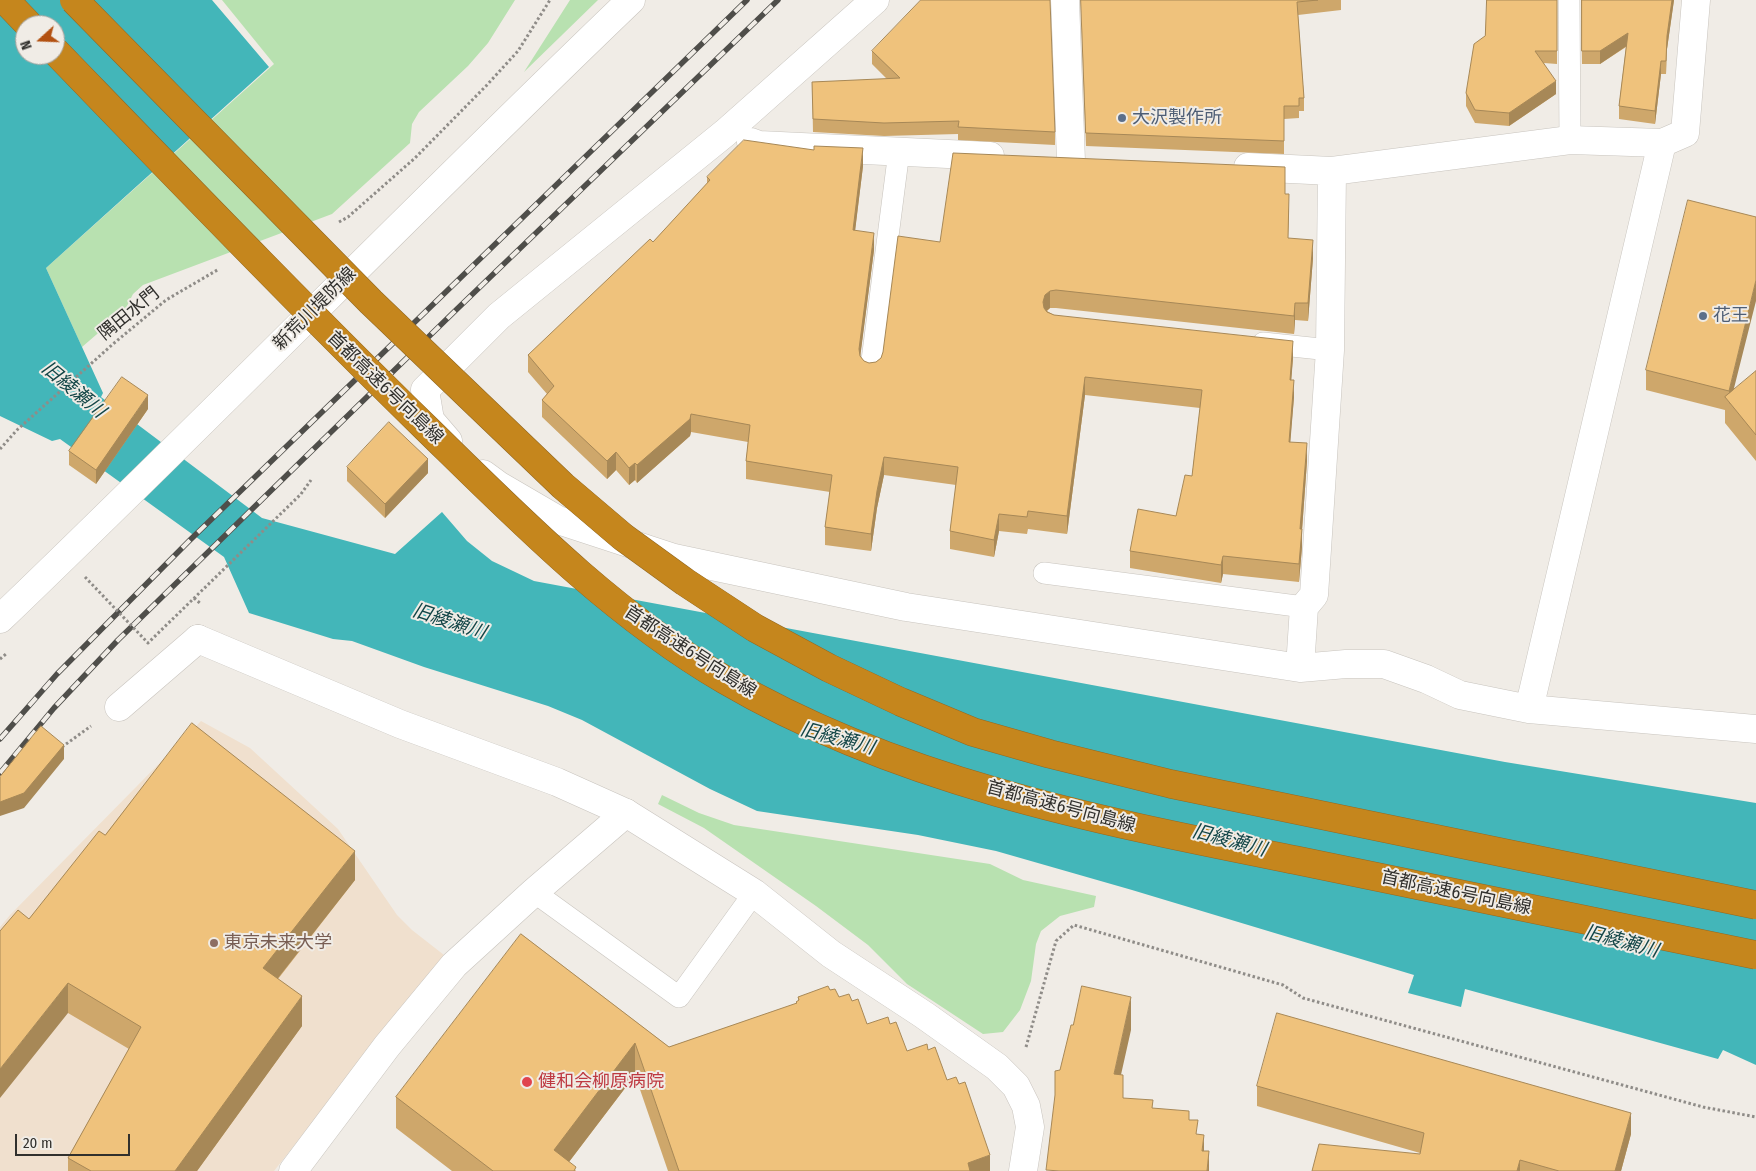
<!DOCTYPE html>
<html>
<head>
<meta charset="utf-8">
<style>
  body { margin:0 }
  #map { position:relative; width:1756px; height:1171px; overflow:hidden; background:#f0ece6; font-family:"Fira Sans Condensed",sans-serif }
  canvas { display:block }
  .north { position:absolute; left:15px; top:15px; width:50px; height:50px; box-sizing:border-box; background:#f0ece6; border:1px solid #a4a19c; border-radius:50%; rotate:250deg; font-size:14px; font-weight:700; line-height:20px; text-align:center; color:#31302d }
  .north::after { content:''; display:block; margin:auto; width:18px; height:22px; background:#b35111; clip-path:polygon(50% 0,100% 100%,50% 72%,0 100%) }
  .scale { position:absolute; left:15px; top:1134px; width:115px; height:22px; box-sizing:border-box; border:2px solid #31302d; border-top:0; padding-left:6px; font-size:15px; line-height:18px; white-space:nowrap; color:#31302d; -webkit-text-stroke:4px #f0ece6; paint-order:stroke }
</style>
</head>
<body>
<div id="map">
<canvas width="1756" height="1171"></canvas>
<div class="north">N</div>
<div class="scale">20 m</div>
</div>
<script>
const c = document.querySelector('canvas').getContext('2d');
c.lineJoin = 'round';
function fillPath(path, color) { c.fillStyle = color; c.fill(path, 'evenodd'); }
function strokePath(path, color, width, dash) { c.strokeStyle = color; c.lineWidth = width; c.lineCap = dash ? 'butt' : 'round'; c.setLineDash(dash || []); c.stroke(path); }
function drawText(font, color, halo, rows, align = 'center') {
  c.font = font + ' "Fira Sans Condensed","Noto Sans JP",sans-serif'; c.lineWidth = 4; c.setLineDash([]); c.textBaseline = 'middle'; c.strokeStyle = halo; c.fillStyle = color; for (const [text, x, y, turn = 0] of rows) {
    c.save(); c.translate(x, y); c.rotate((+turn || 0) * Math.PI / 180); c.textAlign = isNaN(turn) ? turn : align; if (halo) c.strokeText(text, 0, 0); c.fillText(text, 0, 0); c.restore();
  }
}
const education = new Path2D(`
  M 201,721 L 250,748 L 338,829 L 397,915 L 412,930 L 444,955 L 274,1171 L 0,1171 L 0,927 L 10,915 Z`);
const green = new Path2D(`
  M 222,0 L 515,0 L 488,43 L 468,66 L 419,112 L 412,124 L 410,143 L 332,214 L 143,285 L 133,294 L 125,310 L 82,347 L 46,268 L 274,64 Z
  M 570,0 L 598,0 L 524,72 Z
  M 662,795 L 699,813 L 734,825 L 990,864 L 1023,880 L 1096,896 L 1094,907 L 1060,916 L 1041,931 L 1036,944 L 1031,981 L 1020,1010 L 1003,1032 L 983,1034 L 907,984 L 868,945 L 816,906 L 704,828 L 658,804 Z`);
const water = new Path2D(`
  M 0,0 L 212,0 L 269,67 L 46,268 L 103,393 L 101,397 L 262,518 L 395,554 L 442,512 L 467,541 L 492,561 L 534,581 L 1505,762 L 1756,803 L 1756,1065 L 1723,1050 L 1718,1059 L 1465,989 L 1461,1007 L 1408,993 L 1414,975 L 1132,890 L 996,851 L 918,835 L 757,811 L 710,789 L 582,720 L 548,706 L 424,667 L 352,641 L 333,639 L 249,613 L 224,557 L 60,439 L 52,441 L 0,416 ZM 25,25 L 55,25 L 55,55 L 25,55 Z`);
const path = new Path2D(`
  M 339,222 L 348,217 L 415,158 L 486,86 L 518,51 L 550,0
  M 0,449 L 17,430 L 113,344 L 166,300 L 219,269
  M 301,494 L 311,480
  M 194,598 L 201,604
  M 0,659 L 6,654
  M 62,747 L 91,726
  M 1026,1047 L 1056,941 L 1074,925 L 1283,985 L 1303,998 L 1703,1107 L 1756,1117`);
const lane = new Path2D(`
  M 1569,0 L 1570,140
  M 1263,343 L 1330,350
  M 871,368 L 899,151
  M 1044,573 L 1304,607
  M 534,892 L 679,997 L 754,893`);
const street = new Path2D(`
  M 1065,0 L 1071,161
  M 751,142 L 759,145 L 990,156
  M 1248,167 L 1332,171 L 1570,140 L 1662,143
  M 448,441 L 430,420 L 425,390 L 499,316 L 725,133 L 875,0
  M 483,474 L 498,485 L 558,520 L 674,558 L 906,607 L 1300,668 L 1346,664 L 1384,664 L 1426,679 L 1460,695 L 1529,709 L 1756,729
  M 1300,668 L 1304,607 L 1314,595 L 1330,350 L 1332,171
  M 119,707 L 198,639
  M 1529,709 L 1662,143 L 1685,133 L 1696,0
  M 293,1171 L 387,1046 L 454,965 L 534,892 L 626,813`);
const secondary = new Path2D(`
  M 0,619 C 213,415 418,204 631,0
  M 198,639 L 400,724 L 557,782 L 626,813 L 754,893 L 831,954 L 924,1015 L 997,1067 L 1016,1086 L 1026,1106 L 1030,1127 L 1023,1171`);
const highway = new Path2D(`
  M 5,0 L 29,25`);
const rail = new Path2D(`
  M 0,739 L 57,674 L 190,540 L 747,0
  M 0,773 L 54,708 L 118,640 L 456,310 L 778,0`);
const pathBridge = new Path2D(`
  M 85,577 L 148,643 L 301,494`);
const highwayBridge = new Path2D(`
  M 74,0 L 371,302 L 563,486 L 623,537 L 685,582 L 755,628 L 829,668 L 901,702 L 973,732 L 1050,754 L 1171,784 L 1756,905
  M 55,51 C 178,178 301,306 427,429 C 520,520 612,614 725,680 C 899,782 1100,821 1295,860 C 1449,892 1602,923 1756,955`);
const wall = new Path2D(`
  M 1081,0 L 1341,0 L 1341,10 L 1298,15 L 1304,98 L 1304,111 L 1299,111 L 1299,118 L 1284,119 L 1284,154 L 1086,146 Z
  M 1557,0 L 1557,64 L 1544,63 L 1556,94 L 1509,126 L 1475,123 L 1466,106 L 1466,93 L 1485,36 Z
  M 1581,0 L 1674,0 L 1667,49 L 1666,74 L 1661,74 L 1655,124 L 1619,119 L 1619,106 L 1626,47 L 1600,64 L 1582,64 Z
  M 872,51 L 1055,132 L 1055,145 L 958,140 L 958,134 L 884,136 L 813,132 L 812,82 L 887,79 L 872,64 Z
  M 863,166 L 855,230 L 874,250 L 860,356 L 864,361 L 869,363 L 876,362 L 881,358 L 940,242 L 1285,194 L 1289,211 L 1288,238 L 1313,258 L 1308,321 L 1295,320 L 1294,334 L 1056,308 L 1050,308 L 1047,311 L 1054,315 L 1293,358 L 1291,380 L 1294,397 L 1290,442 L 1307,461 L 1302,530 L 1302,547 L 1299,582 L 1223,574 L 1221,583 L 1130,568 L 1130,551 L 1176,516 L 1192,476 L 1200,408 L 1085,395 L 1067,534 L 1028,529 L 1027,534 L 999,531 L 994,557 L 950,549 L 950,531 L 956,485 L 884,475 L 877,508 L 871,551 L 825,545 L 825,527 L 830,492 L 746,479 L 746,461 L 748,442 L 691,432 L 690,436 L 637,483 L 635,480 L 629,485 L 616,470 L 607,479 L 542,417 L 542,400 L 547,394 L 528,372 L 528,355 L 653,242 L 707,184 L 707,177 Z
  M 1646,370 L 1734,390 L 1756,371 L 1756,461 L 1725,423 L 1725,410 L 1646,390 Z
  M 148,409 L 96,484 L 69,465 L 69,451 Z
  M 347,467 L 428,473 L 385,518 L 347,481 Z
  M 105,835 L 355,880 L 278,979 L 302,1026 L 197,1171 L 68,1171 L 68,1158 L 129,1049 L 68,1013 L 29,919 Z
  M 521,934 L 669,1047 L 796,1004 L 796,1002 L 798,1001 L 798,997 L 830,990 L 839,997 L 852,1001 L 867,1024 L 890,1024 L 907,1051 L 928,1050 L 947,1080 L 990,1171 L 668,1171 L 635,1075 L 569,1162 L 576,1171 L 452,1171 L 396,1128 L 396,1097 Z
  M 1257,1086 L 1631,1134 L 1621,1171 L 1312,1171 L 1420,1154 L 1420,1153 L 1257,1106 Z`);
const shadedWall = new Path2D(`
  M 1672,0 L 1674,0 L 1667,49 L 1666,74 L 1667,36 Z
  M 1628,33 L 1628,45 L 1600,64 L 1600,51 Z
  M 1661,61 L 1661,74 L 1655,124 L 1655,111 Z
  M 1556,81 L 1556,94 L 1509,126 L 1509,113 Z
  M 863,148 L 863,166 L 853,248 L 853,230 Z
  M 874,233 L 874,250 L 859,366 L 859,349 Z
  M 1313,240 L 1313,258 L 1308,321 L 1308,303 Z
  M 1756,280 L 1756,301 L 1730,404 L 1729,402 L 1729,391 Z
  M 1050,291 L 1050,308 L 1045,312 L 1043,302 L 1045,295 Z
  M 1295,303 L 1295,320 L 1294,334 L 1294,316 Z
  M 1293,341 L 1293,358 L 1290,397 L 1290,380 Z
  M 1085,377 L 1085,395 L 1067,534 L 1067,516 Z
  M 1294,380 L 1294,397 L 1289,459 L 1289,442 Z
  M 148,395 L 148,409 L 96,484 L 96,470 Z
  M 691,414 L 691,432 L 690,436 L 637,483 L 637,465 Z
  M 1307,443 L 1307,461 L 1302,530 L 1302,547 L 1299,582 L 1300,529 Z
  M 616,452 L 616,470 L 607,479 L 607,461 Z
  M 884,457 L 884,475 L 877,508 L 871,551 L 871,534 L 877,491 Z
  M 428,459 L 428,473 L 385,518 L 385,504 Z
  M 635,463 L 635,480 L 629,485 L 629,468 Z
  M 999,514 L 999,531 L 994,557 L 994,540 Z
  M 1223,556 L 1223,574 L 1221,583 L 1221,565 Z
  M 64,745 L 64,759 L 24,808 L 0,816 L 0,802 Z
  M 355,851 L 355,880 L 263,997 L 263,968 Z
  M 68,983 L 68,1013 L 0,1098 L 0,1069 Z
  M 302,996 L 302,1026 L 197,1171 L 175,1171 Z
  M 1131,997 L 1131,1030 L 1114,1106 L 1114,1074 Z
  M 635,1043 L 635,1075 L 562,1171 L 554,1150 Z
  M 1631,1113 L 1631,1134 L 1621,1171 L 1615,1171 Z
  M 1204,1135 L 1204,1168 L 1202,1151 Z
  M 1209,1151 L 1209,1171 L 1207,1171 Z
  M 990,1155 L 990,1171 L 968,1171 L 968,1163 Z
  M 1520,1160 L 1520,1171 L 1517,1171 Z`);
const building = new Path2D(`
  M 921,0 L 1050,0 L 1055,132 L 958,127 L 959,121 L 884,123 L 813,119 L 812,82 L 900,78 L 872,51 Z
  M 1081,0 L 1318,0 L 1297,2 L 1304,98 L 1299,98 L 1299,106 L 1284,106 L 1284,141 L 1086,133 Z
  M 1487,0 L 1557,0 L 1557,51 L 1535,51 L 1556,81 L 1509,113 L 1475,110 L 1466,93 L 1474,44 L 1485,36 Z
  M 1582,0 L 1672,0 L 1667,36 L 1666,61 L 1661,61 L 1655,111 L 1619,106 L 1628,33 L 1600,51 L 1582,51 Z
  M 744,140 L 814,150 L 814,146 L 863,148 L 853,230 L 874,233 L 859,349 L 860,356 L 864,361 L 869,363 L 876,362 L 881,358 L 883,352 L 898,236 L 940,242 L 953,153 L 1285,167 L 1285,194 L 1289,194 L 1288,238 L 1313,240 L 1308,303 L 1295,303 L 1294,316 L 1056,290 L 1050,291 L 1045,295 L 1043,302 L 1044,308 L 1047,312 L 1054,315 L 1293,341 L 1290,380 L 1294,380 L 1289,442 L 1307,443 L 1300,529 L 1302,529 L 1299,564 L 1223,556 L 1221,565 L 1130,551 L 1138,509 L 1176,516 L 1185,475 L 1192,476 L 1202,390 L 1085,377 L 1067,516 L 1028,511 L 1027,517 L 999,514 L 994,540 L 950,531 L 958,467 L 884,457 L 877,491 L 871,534 L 825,527 L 832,475 L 746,461 L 750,425 L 691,414 L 690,419 L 637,465 L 635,463 L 629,468 L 616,452 L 607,461 L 542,400 L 554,386 L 528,355 L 650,239 L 653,242 L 710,180 L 707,177 Z
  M 1688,200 L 1756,217 L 1756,280 L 1729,391 L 1646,370 Z
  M 1756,371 L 1756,435 L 1725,397 Z
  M 122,377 L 148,395 L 96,470 L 69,451 Z
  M 389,422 L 428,459 L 385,504 L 347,467 Z
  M 192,723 L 355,851 L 263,968 L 302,996 L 175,1171 L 91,1171 L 68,1158 L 141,1027 L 68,983 L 0,1069 L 0,931 L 18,910 L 29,919 L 99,831 L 105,835 Z
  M 41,726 L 64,745 L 24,793 L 0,802 L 0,777 Z
  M 521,934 L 669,1047 L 797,1003 L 796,1002 L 799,1000 L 798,997 L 828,986 L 830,990 L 835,989 L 839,997 L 849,994 L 852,1001 L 858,999 L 867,1024 L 888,1017 L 890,1024 L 896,1022 L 907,1051 L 927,1044 L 928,1050 L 935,1047 L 947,1080 L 956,1077 L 959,1084 L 965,1082 L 990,1155 L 968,1163 L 970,1171 L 679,1171 L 635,1043 L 554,1150 L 576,1167 L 574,1171 L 493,1171 L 396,1097 Z
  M 1082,986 L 1131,997 L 1114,1074 L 1123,1075 L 1123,1098 L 1153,1100 L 1152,1108 L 1189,1111 L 1189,1120 L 1198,1120 L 1196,1134 L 1204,1135 L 1202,1151 L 1209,1151 L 1207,1171 L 1060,1171 L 1046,1170 L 1055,1095 L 1055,1071 L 1060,1070 L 1071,1025 L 1073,1025 Z
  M 1277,1013 L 1631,1113 L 1615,1171 L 1559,1171 L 1520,1160 L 1517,1171 L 1312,1171 L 1319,1144 L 1420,1154 L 1424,1133 L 1257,1086 Z`);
const markers = [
  [1122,118,5,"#5c6f8a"],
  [1703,316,5,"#5c6f8a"],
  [214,943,5,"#8d6e63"],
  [527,1082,6,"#e0444e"]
];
const serviceNames = [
  ["大沢製作所",1132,118],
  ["花王",1713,316]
];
const streetNames = [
  ["新荒川堤防線",315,309,-45],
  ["隅田水門",129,314,-39],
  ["首都高速6号向島線",385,388,44],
  ["首都高速6号向島線",690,652,33],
  ["首都高速6号向島線",1061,807,15],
  ["首都高速6号向島線",1456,893,12]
];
const educationNames = [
  ["東京未来大学",224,943]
];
const healthNames = [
  ["健和会柳原病院",538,1082]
];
const waterNames = [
  ["旧綾瀬川",73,390,40],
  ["旧綾瀬川",449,622,18],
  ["旧綾瀬川",837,739,15],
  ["旧綾瀬川",1229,841,15],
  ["旧綾瀬川",1621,942,15]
];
fillPath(education, '#f0e0ce');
fillPath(green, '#b8e1b0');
fillPath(water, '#43b6b9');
strokePath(lane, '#c8c4be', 22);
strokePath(street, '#c8c4be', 29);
strokePath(secondary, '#c8c4be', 29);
strokePath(highway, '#916823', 29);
strokePath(path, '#8f8c88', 3, [2.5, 2.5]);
strokePath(lane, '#fff', 21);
strokePath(street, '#fff', 28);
strokePath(secondary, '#fff', 28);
strokePath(highway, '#c5861d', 28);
strokePath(rail, '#4f4e4a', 5.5);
strokePath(rail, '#f0ece6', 4, [11]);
strokePath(highwayBridge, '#916823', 29, []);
strokePath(pathBridge, '#8f8c88', 3, [2.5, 2.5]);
strokePath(highwayBridge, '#c5861d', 28);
fillPath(wall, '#cea76b');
fillPath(shadedWall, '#a78857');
fillPath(building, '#efc27c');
strokePath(building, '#a78857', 1);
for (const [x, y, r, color] of markers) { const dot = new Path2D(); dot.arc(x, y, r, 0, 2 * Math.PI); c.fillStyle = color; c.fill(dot); strokePath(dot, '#f0ece6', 2); }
drawText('18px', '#4e5e75', '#f0ece6', serviceNames, 'left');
drawText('18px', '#31302d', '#f0ece6', streetNames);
drawText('18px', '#785e54', '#f0ece6', educationNames, 'left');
drawText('18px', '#be3a42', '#f0ece6', healthNames, 'left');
drawText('italic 19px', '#134647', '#f0ece6', waterNames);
</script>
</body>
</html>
